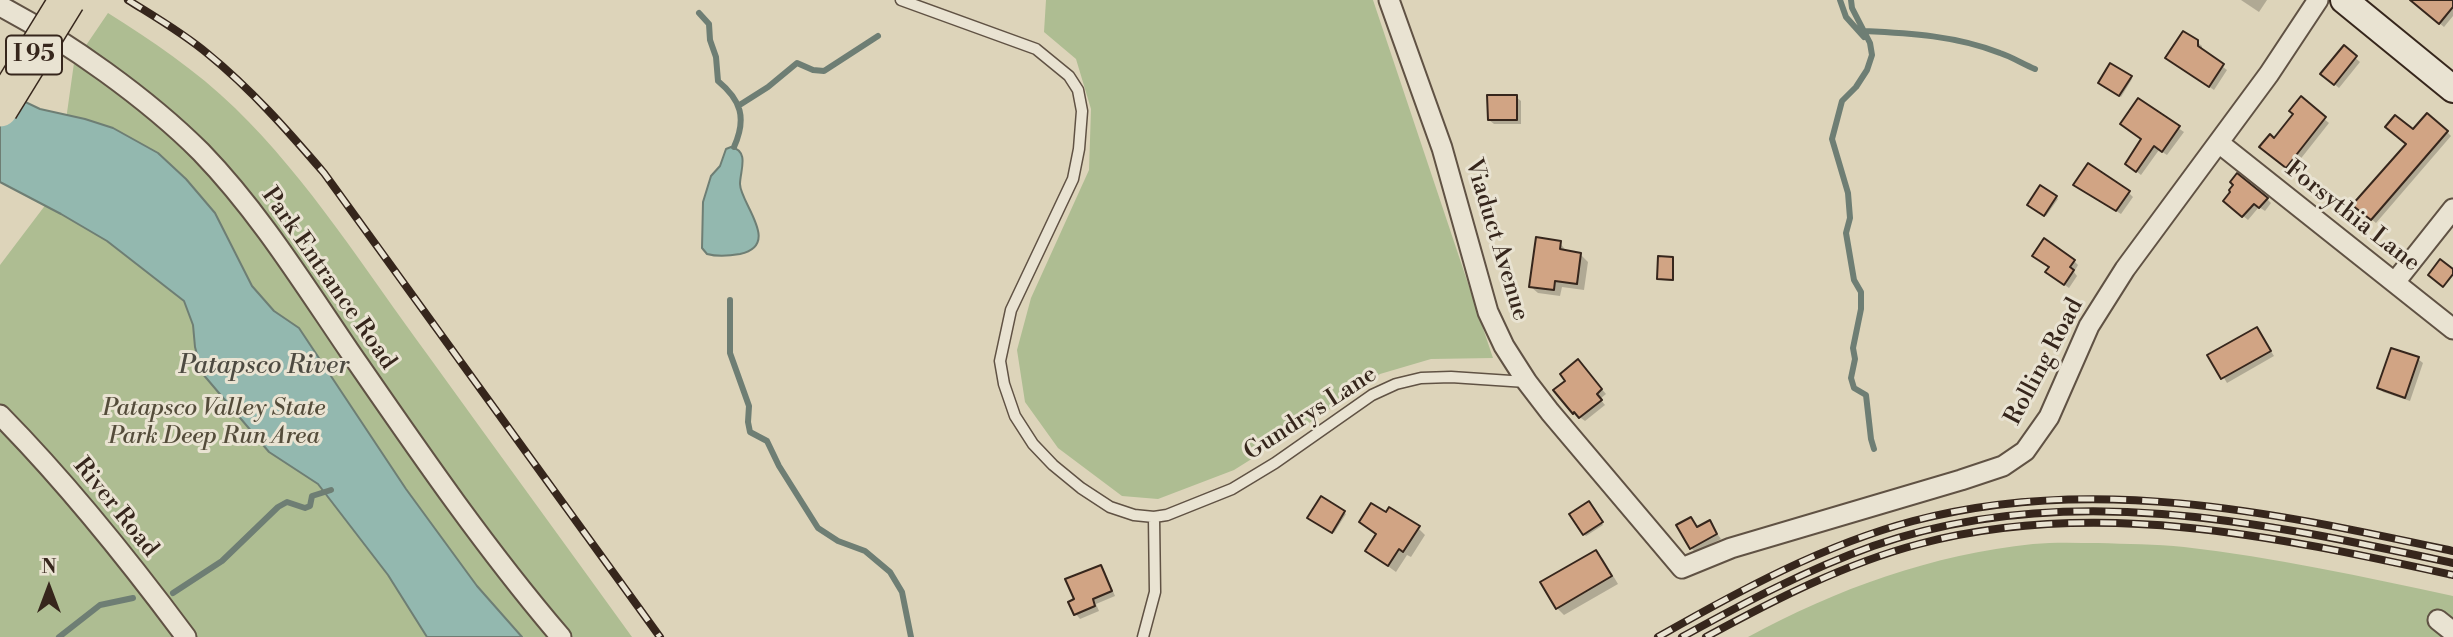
<!DOCTYPE html>
<html>
<head>
<meta charset="utf-8">
<style>
  body { margin:0 }
  #map { position:relative; width:2453px; height:637px; overflow:hidden; background:#ddd4ba; font-family:"Libre Bodoni",serif }
  canvas { display:block }
  .north { position:absolute; left:14px; top:553px; width:70px; height:70px; -webkit-text-stroke:5px #e9e3d2; paint-order:stroke; rotate:0deg; font-size:19px; font-weight:700; line-height:28px; text-align:center; color:#36261c }
  .north::after { content:''; display:block; margin:auto; width:24px; height:32px; background:#36261c; clip-path:polygon(50% 0,100% 100%,50% 72%,0 100%) }
</style>
</head>
<body>
<div id="map">
<canvas width="2453" height="637"></canvas>
<div class="north">N</div>
</div>
<script>
const c = document.querySelector('canvas').getContext('2d');
c.lineJoin = 'round';
function fillPath(path, color) { c.fillStyle = color; c.fill(path, 'evenodd'); }
function strokePath(path, color, width, dash) { c.strokeStyle = color; c.lineWidth = width; c.lineCap = dash ? 'butt' : 'round'; c.setLineDash(dash || []); c.stroke(path); }
function drawText(font, color, halo, rows, align = 'center') {
  c.font = font + ' "Libre Bodoni",serif'; c.lineWidth = 6; c.setLineDash([]); c.textBaseline = 'middle'; c.strokeStyle = halo; c.fillStyle = color; for (const [text, x, y, turn = 0] of rows) {
    c.save(); c.translate(x, y); c.rotate((+turn || 0) * Math.PI / 180); c.textAlign = isNaN(turn) ? turn : align; if (halo) c.strokeText(text, 0, 0); c.fillText(text, 0, 0); c.restore();
  }
}
const green = new Path2D(`
  M 1046,0 L 1373,0 L 1493,358 L 1431,359 L 1380,374 L 1317,418 L 1234,470 L 1158,499 L 1122,496 L 1058,448 L 1025,402 L 1017,350 L 1031,298 L 1089,170 L 1091,109 L 1076,59 L 1044,32 Z
  M 108,13 C 152,41 196,70 235,108 C 309,180 366,271 427,354 C 495,448 564,543 632,637 L 0,637 L 0,265 L 56,191 L 74,63 Z
  M 2098,543 C 2126,544 2156,544 2184,547 C 2274,557 2364,577 2453,596 L 2453,637 L 1748,637 C 1836,589 1934,554 2033,544 C 2055,542 2077,543 2098,543 Z`);
const water = new Path2D(`
  M 0,90 L 40,109 L 85,119 L 113,128 L 158,153 L 186,179 L 215,213 L 252,286 L 274,311 L 299,328 L 406,489 L 477,586 L 522,637 L 427,637 L 388,575 L 318,484 L 269,452 L 202,373 L 195,347 L 193,325 L 184,301 L 107,241 L 61,214 L 0,182 Z
  M 731,147 C 750,151 740,171 740,184 C 740,203 782,245 740,254 C 729,256 718,257 707,254 L 702,248 L 703,202 L 711,176 L 720,166 L 726,149 Z`);
const shadow = new Path2D(`
  M 2241,0 L 2267,0 L 2259,12 Z
  M 2427,0 L 2453,0 L 2453,16 L 2444,27 L 2426,12 Z
  M 2197,42 L 2202,46 L 2202,51 L 2227,70 L 2214,90 L 2172,62 Z
  M 2344,48 L 2360,62 L 2339,88 L 2327,78 Z
  M 2131,77 L 2132,79 L 2121,97 L 2102,85 Z
  M 1516,97 L 1521,101 L 1521,124 L 1494,124 L 1489,120 Z
  M 2139,101 L 2184,132 L 2167,155 L 2159,150 L 2141,175 L 2132,168 L 2143,140 Z
  M 2324,119 L 2329,123 L 2291,171 L 2266,151 Z
  M 2414,131 L 2447,132 L 2451,136 L 2376,223 L 2359,209 L 2408,145 Z
  M 2080,189 L 2128,192 L 2133,197 L 2121,214 Z
  M 2056,197 L 2058,199 L 2046,216 L 2031,206 Z
  M 2267,199 L 2271,203 L 2265,211 L 2259,207 L 2248,220 L 2230,205 Z
  M 1560,243 L 1567,252 L 1581,255 L 1588,262 L 1584,290 L 1562,287 L 1560,296 L 1538,293 L 1531,287 Z
  M 1672,258 L 1674,281 L 1661,280 L 1659,279 Z
  M 2074,261 L 2078,265 L 2074,272 L 2077,276 L 2069,288 L 2052,276 Z
  M 2257,329 L 2274,356 L 2227,383 L 2210,355 Z
  M 2418,359 L 2423,363 L 2410,401 L 2383,392 L 2379,388 Z
  M 1582,366 L 1606,394 L 1600,399 L 1605,405 L 1585,421 L 1574,413 L 1556,391 Z
  M 1322,498 L 1346,514 L 1334,533 L 1311,519 Z
  M 1590,505 L 1603,525 L 1586,536 L 1584,534 Z
  M 1387,515 L 1418,528 L 1425,535 L 1411,557 L 1407,555 L 1396,572 L 1367,551 L 1378,535 L 1368,528 Z
  M 1691,519 L 1698,528 L 1709,522 L 1721,539 L 1695,552 L 1691,548 Z
  M 1596,552 L 1603,559 L 1618,584 L 1564,615 L 1557,608 Z
  M 1101,567 L 1105,572 L 1115,596 L 1096,604 L 1099,611 L 1080,619 L 1076,614 L 1076,600 Z`);
const stream = new Path2D(`
  M 1840,0 L 1846,17 L 1864,37
  M 1851,0 L 1852,8 L 1870,43 L 1872,55 L 1867,70 L 1856,87 L 1842,101 L 1832,139 L 1848,193 L 1850,218 L 1846,233 L 1854,280 L 1861,292 L 1861,309 L 1853,348 L 1855,359 L 1851,378 L 1854,388 L 1866,395 L 1871,439 L 1874,449
  M 699,13 L 709,24 L 710,40 L 716,57 L 718,81 C 741,100 747,118 734,147
  M 1864,31 C 1910,33 1957,36 2000,53 C 2012,57 2023,64 2035,69
  M 738,106 L 768,87 L 797,63 L 813,70 L 824,71 L 878,36
  M 730,300 L 730,353 L 749,406 L 748,422 L 750,432 L 767,441 L 779,466 L 818,528 L 838,541 L 865,551 L 890,572 L 902,592 L 911,637
  M 173,593 L 222,561 L 278,507 L 287,502 L 305,508 L 310,506 L 312,496 L 331,490
  M 59,637 L 100,605 L 133,598`);
const building = new Path2D(`
  M 2410,0 L 2453,0 L 2453,7 L 2439,24 Z
  M 2183,31 L 2198,40 L 2198,46 L 2224,64 L 2209,87 L 2165,58 Z
  M 2344,45 L 2357,56 L 2334,85 L 2320,74 Z
  M 2110,63 L 2132,76 L 2119,96 L 2098,83 Z
  M 1487,95 L 1517,95 L 1517,120 L 1488,120 Z
  M 2301,96 L 2326,117 L 2286,168 L 2259,147 L 2270,134 L 2274,138 L 2293,114 L 2289,111 Z
  M 2138,98 L 2180,126 L 2162,152 L 2154,146 L 2136,172 L 2125,164 L 2141,139 L 2120,124 Z
  M 2427,113 L 2448,131 L 2371,220 L 2352,205 L 2406,144 L 2385,127 L 2395,115 L 2413,129 Z
  M 2088,163 L 2130,191 L 2116,211 L 2073,185 Z
  M 2237,173 L 2268,198 L 2259,208 L 2254,204 L 2242,217 L 2223,201 L 2230,192 L 2229,190 L 2233,185 L 2230,182 Z
  M 2040,185 L 2057,196 L 2044,216 L 2027,205 Z
  M 1536,237 L 1561,241 L 1560,249 L 1581,253 L 1577,284 L 1555,281 L 1554,290 L 1529,287 Z
  M 2044,238 L 2075,260 L 2070,267 L 2074,270 L 2064,285 L 2045,272 L 2049,267 L 2032,256 Z
  M 1658,256 L 1673,257 L 1673,280 L 1657,279 Z
  M 2440,259 L 2453,269 L 2453,274 L 2443,287 L 2428,275 Z
  M 2257,327 L 2271,351 L 2221,379 L 2207,355 Z
  M 2391,348 L 2419,357 L 2405,398 L 2377,388 Z
  M 1578,359 L 1602,389 L 1597,394 L 1602,400 L 1579,418 L 1574,412 L 1573,414 L 1553,390 L 1565,381 L 1560,374 Z
  M 1321,496 L 1345,511 L 1332,533 L 1307,518 Z
  M 1589,501 L 1603,522 L 1583,535 L 1569,514 Z
  M 1371,503 L 1386,512 L 1389,507 L 1420,526 L 1403,552 L 1399,549 L 1388,566 L 1365,551 L 1376,534 L 1359,522 Z
  M 1691,517 L 1697,527 L 1710,520 L 1717,534 L 1690,549 L 1676,525 Z
  M 1596,550 L 1612,576 L 1556,609 L 1540,582 Z
  M 1101,565 L 1112,591 L 1093,599 L 1095,606 L 1074,615 L 1068,602 L 1074,599 L 1065,579 Z`);
const lane = new Path2D(`
  M 901,0 L 1036,49 L 1069,76 L 1078,90 L 1082,111 L 1079,149 L 1073,179 L 1011,310 L 1000,361 L 1004,384 L 1015,416 L 1033,444 L 1053,465 L 1081,488 L 1110,507 L 1134,515 L 1154,517 L 1167,515 L 1232,489 L 1275,463 L 1372,395 L 1396,384 L 1421,378 L 1451,377 L 1526,382
  M 1143,637 L 1155,592 L 1154,517`);
const street = new Path2D(`
  M 1389,0 L 1442,148 L 1488,312 L 1504,346 L 1527,382 L 1550,412 L 1682,568 L 1731,548 L 1961,480 L 2003,466 L 2025,451 L 2049,417 L 2089,326 L 2125,269 L 2269,74 L 2318,0
  M 0,6 C 67,41 148,99 201,152 C 259,212 303,283 350,352 C 417,449 484,547 561,637
  M 2219,143 L 2453,329
  M 2395,282 L 2453,209
  M 0,415 C 68,484 128,559 186,637
  M 2438,620 L 2453,632`);
const secondary = new Path2D(`
  M 2344,0 L 2453,89`);
const rail = new Path2D(`
  M 128,0 C 155,17 183,33 208,54 C 251,89 288,131 324,173 L 660,637
  M 1658,637 C 1739,591 1823,545 1913,521 C 2094,473 2275,513 2453,551
  M 1682,637 C 1744,603 1806,570 1873,546 C 2064,479 2262,522 2453,563
  M 1706,637 C 1774,600 1844,564 1919,544 C 2097,497 2278,537 2453,575`);
const highwayBridge = new Path2D(`
  M 0,109 L 67,0`);
const shields = [
  [34,55,56]
];
const shieldNames = [
  ["I 95",34,55]
];
const streetNames = [
  ["Forsythia Lane",2352,217,38],
  ["Viaduct Avenue",1496,240,73],
  ["Park Entrance Road",328,279,55],
  ["Rolling Road",2045,362,-62],
  ["Gundrys Lane",1311,414,-33],
  ["River Road",115,508,51]
];
const parkNames = [
  ["Patapsco Valley State",214,409],
  ["Park Deep Run Area",214,437]
];
const waterNames = [
  ["Patapsco River",264,367]
];
fillPath(green, '#aebd92');
fillPath(water, '#93b8af');
strokePath(water, '#6e7e74', 2);
fillPath(shadow, '#0003');
strokePath(stream, '#6e7e74', 6);
fillPath(building, '#d1a484');
strokePath(building, '#36261c', 2);
strokePath(lane, '#605244', 13);
strokePath(street, '#605244', 23);
strokePath(secondary, '#36261c', 30);
strokePath(lane, '#e9e3d2', 10);
strokePath(street, '#e9e3d2', 19);
strokePath(secondary, '#e9e3d2', 26);
strokePath(rail, '#36261c', 8);
strokePath(rail, '#e9e3d2', 5, [16]);
strokePath(highwayBridge, '#36261c', 38, []);
strokePath(highwayBridge, '#ddd4ba', 35);
for (const [x, y, w] of shields) { const box = new Path2D(); box.roundRect(x - w / 2, y - 19.5, w, 39, 5); c.fillStyle = '#e9e3d2'; c.fill(box); strokePath(box, '#36261c', 2); }
drawText('bold 23px', '#36261c', null, shieldNames);
drawText('24px', '#36261c', '#e9e3d2', streetNames);
drawText('italic 24px', '#544c3a', '#e9e3d2', parkNames);
drawText('italic 26px', '#4d4a41', '#e9e3d2', waterNames);
</script>
</body>
</html>
